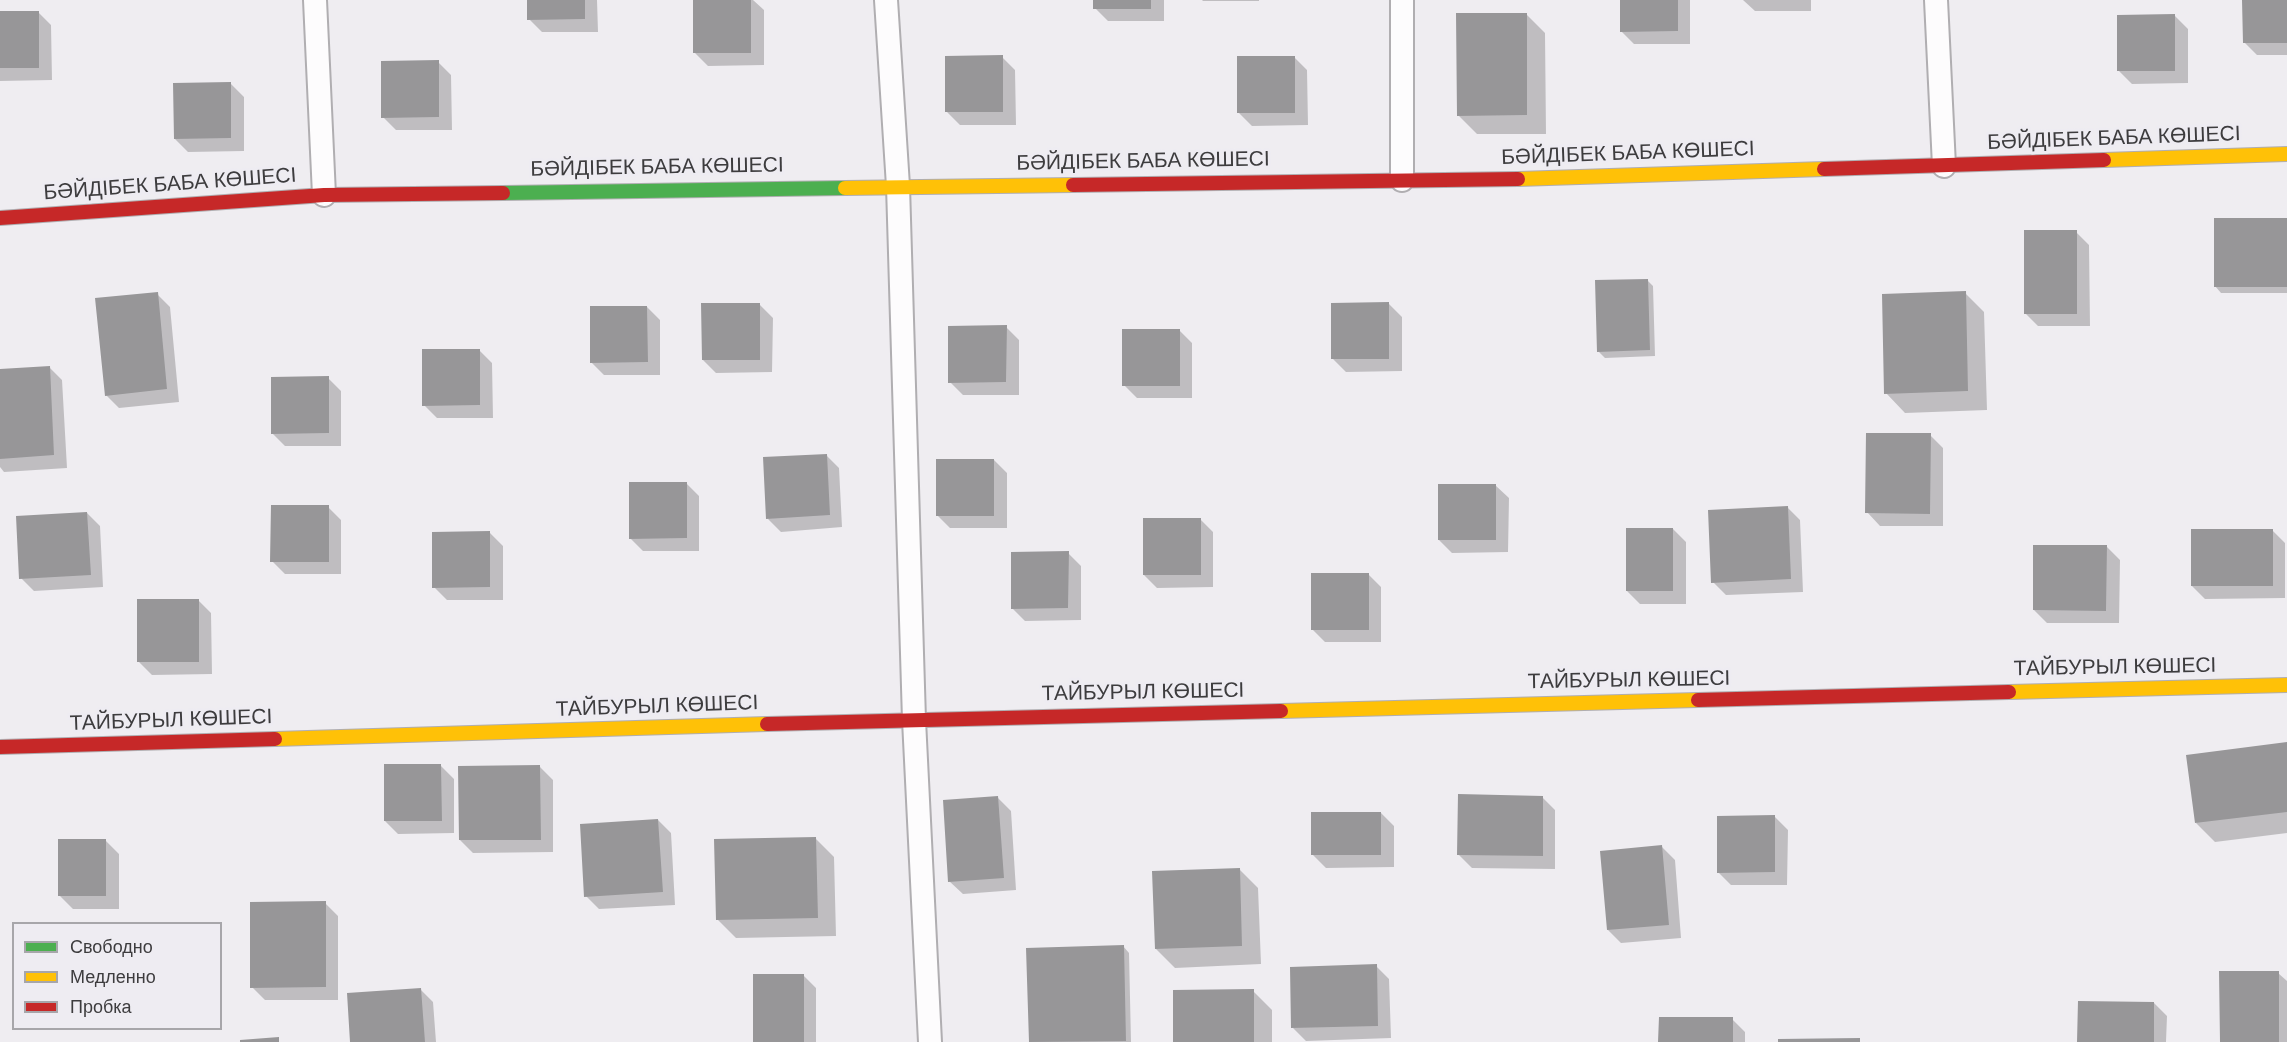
<!DOCTYPE html>
<html>
<head>
<meta charset="utf-8">
<style>
  body { margin:0 }
  #map { position:relative; width:2287px; height:1042px; overflow:hidden; background:#efedf1; font-family:"DM Sans",sans-serif }
  canvas { display:block }
  .legend { position:absolute; left:12px; top:922px; width:210px; height:108px; box-sizing:border-box; background:#eeecf2; border:2px solid #a7a6aa; margin:0; padding:8px 10px; list-style:none; font-size:18px; color:#3d3c3e }
  .legend li { display:flex; align-items:center; gap:12px; height:30px }
  .legend b { width:30px; border:2px solid #a7a6aa }
</style>
</head>
<body>
<div id="map">
<canvas width="2287" height="1042"></canvas>
<ul class="legend">
<li><b style="height:8px;background:#4caf50"></b>Свободно</li>
<li><b style="height:8px;background:#ffc107"></b>Медленно</li>
<li><b style="height:8px;background:#c62828"></b>Пробка</li>
</ul>
</div>
<script>
const c = document.querySelector('canvas').getContext('2d');
c.lineJoin = 'round';
function fillPath(path, color) { c.fillStyle = color; c.fill(path, 'evenodd'); }
function strokePath(path, color, width, dash) { c.strokeStyle = color; c.lineWidth = width; c.lineCap = dash ? 'butt' : 'round'; c.setLineDash(dash || []); c.stroke(path); }
function drawText(font, color, halo, rows, align = 'center') {
  c.font = font + ' "DM Sans",sans-serif'; c.lineWidth = 6; c.setLineDash([]); c.textBaseline = 'middle'; c.strokeStyle = halo; c.fillStyle = color; for (const [text, x, y, turn = 0] of rows) {
    c.save(); c.translate(x, y); c.rotate((+turn || 0) * Math.PI / 180); c.textAlign = isNaN(turn) ? turn : align; if (halo) c.strokeText(text, 0, 0); c.fillText(text, 0, 0); c.restore();
  }
}
const shadow = new Path2D(`
  M 529,0 L 597,0 L 598,32 L 542,32 L 529,19 Z
  M 695,0 L 753,0 L 764,10 L 764,65 L 708,66 L 695,53 Z
  M 1095,0 L 1164,0 L 1164,21 L 1108,21 L 1095,8 Z
  M 1202,0 L 1259,0 L 1259,1 L 1203,1 Z
  M 1621,0 L 1690,0 L 1690,44 L 1634,44 L 1621,31 Z
  M 1743,0 L 1811,0 L 1811,11 L 1755,11 Z
  M 2244,0 L 2287,0 L 2287,55 L 2257,55 L 2244,42 Z
  M 38,12 L 51,25 L 52,80 L 0,81 L 0,13 Z
  M 1526,14 L 1545,33 L 1546,134 L 1477,134 L 1458,115 Z
  M 2175,16 L 2188,29 L 2188,83 L 2132,84 L 2119,71 Z
  M 1002,57 L 1015,70 L 1016,125 L 960,125 L 947,112 Z
  M 1294,57 L 1307,70 L 1308,125 L 1252,126 L 1239,113 Z
  M 438,62 L 451,75 L 452,130 L 396,130 L 383,117 Z
  M 231,84 L 244,97 L 244,151 L 188,152 L 175,139 Z
  M 2287,219 L 2287,293 L 2221,293 L 2215,286 Z
  M 2076,232 L 2089,245 L 2090,326 L 2038,326 L 2025,313 Z
  M 1647,280 L 1653,286 L 1655,356 L 1605,358 L 1599,352 Z
  M 1965,293 L 1984,312 L 1987,410 L 1905,413 L 1886,393 Z
  M 157,294 L 170,307 L 179,402 L 119,408 L 106,395 Z
  M 1389,304 L 1402,317 L 1402,371 L 1346,372 L 1333,359 Z
  M 760,305 L 773,318 L 772,372 L 716,373 L 703,360 Z
  M 647,307 L 660,320 L 660,375 L 604,375 L 591,362 Z
  M 1006,327 L 1019,340 L 1019,395 L 963,395 L 950,382 Z
  M 1179,330 L 1192,343 L 1192,398 L 1137,398 L 1124,385 Z
  M 479,350 L 492,363 L 493,418 L 437,418 L 424,405 Z
  M 49,367 L 62,380 L 67,468 L 4,472 L 0,467 L 0,370 Z
  M 328,378 L 341,391 L 341,446 L 285,446 L 272,433 Z
  M 1930,435 L 1943,448 L 1943,526 L 1880,526 L 1867,512 Z
  M 826,455 L 839,468 L 842,527 L 781,532 L 768,519 Z
  M 994,460 L 1007,473 L 1007,528 L 950,528 L 937,515 Z
  M 686,483 L 699,496 L 699,551 L 643,551 L 630,538 Z
  M 1495,485 L 1509,498 L 1508,552 L 1452,553 L 1439,540 Z
  M 328,507 L 341,520 L 341,574 L 285,574 L 272,561 Z
  M 1787,507 L 1800,520 L 1803,592 L 1726,595 L 1713,582 Z
  M 87,513 L 100,526 L 103,587 L 34,591 L 21,578 Z
  M 1200,519 L 1213,532 L 1213,587 L 1157,588 L 1144,575 Z
  M 1673,529 L 1686,542 L 1686,604 L 1640,604 L 1627,591 Z
  M 2272,530 L 2285,543 L 2285,598 L 2205,599 L 2192,586 Z
  M 490,533 L 503,546 L 503,600 L 447,600 L 434,587 Z
  M 2107,547 L 2120,560 L 2119,623 L 2047,623 L 2034,610 Z
  M 1068,553 L 1081,566 L 1081,620 L 1025,621 L 1012,608 Z
  M 1368,574 L 1381,587 L 1381,642 L 1325,642 L 1312,629 Z
  M 198,600 L 211,613 L 212,674 L 152,675 L 139,662 Z
  M 2287,744 L 2287,833 L 2215,842 L 2196,823 Z
  M 441,766 L 454,779 L 454,833 L 398,834 L 385,821 Z
  M 540,767 L 553,780 L 553,852 L 473,853 L 460,840 Z
  M 1542,797 L 1555,810 L 1555,869 L 1472,868 L 1459,855 Z
  M 998,798 L 1011,811 L 1016,890 L 963,894 L 949,881 Z
  M 1381,813 L 1394,826 L 1394,867 L 1326,868 L 1313,855 Z
  M 1775,817 L 1788,830 L 1787,885 L 1731,885 L 1718,872 Z
  M 658,820 L 671,833 L 675,905 L 599,909 L 586,896 Z
  M 815,838 L 834,857 L 836,936 L 736,938 L 717,919 Z
  M 106,841 L 119,854 L 119,909 L 73,909 L 60,896 Z
  M 1662,847 L 1675,860 L 1681,938 L 1621,943 L 1608,930 Z
  M 1239,869 L 1258,888 L 1261,964 L 1175,968 L 1156,949 Z
  M 325,903 L 338,916 L 338,1000 L 265,1000 L 252,987 Z
  M 1123,946 L 1129,953 L 1131,1042 L 1030,1042 L 1027,949 Z
  M 1376,966 L 1389,979 L 1391,1038 L 1306,1041 L 1293,1028 Z
  M 2278,973 L 2287,981 L 2287,1042 L 2221,1042 Z
  M 803,975 L 816,988 L 816,1042 L 755,1042 Z
  M 420,989 L 433,1002 L 436,1042 L 352,1042 Z
  M 1253,991 L 1272,1010 L 1272,1042 L 1175,1042 Z
  M 2154,1003 L 2167,1016 L 2166,1042 L 2079,1042 Z
  M 1732,1019 L 1745,1032 L 1745,1042 L 1660,1042 Z`);
const building = new Path2D(`
  M 527,0 L 585,0 L 585,19 L 527,20 Z
  M 693,0 L 751,0 L 751,53 L 693,53 Z
  M 1093,0 L 1151,0 L 1151,9 L 1093,9 Z
  M 1620,0 L 1678,0 L 1678,31 L 1620,32 Z
  M 2242,0 L 2287,0 L 2287,43 L 2243,43 Z
  M 0,11 L 39,11 L 39,68 L 0,68 Z
  M 1456,13 L 1527,13 L 1527,115 L 1457,116 Z
  M 2175,14 L 2175,71 L 2117,71 L 2117,15 Z
  M 1003,55 L 1003,112 L 945,112 L 945,56 Z
  M 1237,56 L 1295,56 L 1295,113 L 1237,113 Z
  M 439,60 L 439,117 L 381,118 L 381,61 Z
  M 231,82 L 231,138 L 174,139 L 173,83 Z
  M 2214,218 L 2287,218 L 2287,287 L 2214,287 Z
  M 2024,230 L 2077,230 L 2077,314 L 2024,314 Z
  M 1648,279 L 1650,350 L 1597,352 L 1595,280 Z
  M 1966,291 L 1968,391 L 1884,394 L 1882,294 Z
  M 158,292 L 167,389 L 105,396 L 95,298 Z
  M 1389,302 L 1389,359 L 1331,359 L 1331,303 Z
  M 701,303 L 760,303 L 760,360 L 702,360 Z
  M 590,306 L 647,306 L 648,362 L 590,363 Z
  M 1007,325 L 1006,382 L 948,383 L 948,326 Z
  M 1122,329 L 1180,329 L 1180,386 L 1122,386 Z
  M 422,349 L 480,349 L 480,405 L 422,406 Z
  M 50,366 L 54,455 L 0,459 L 0,369 Z
  M 329,376 L 329,433 L 271,434 L 271,377 Z
  M 1866,433 L 1931,433 L 1930,514 L 1865,513 Z
  M 827,454 L 830,515 L 766,519 L 763,457 Z
  M 936,459 L 994,459 L 994,516 L 936,516 Z
  M 629,482 L 687,482 L 687,538 L 629,539 Z
  M 1438,484 L 1496,484 L 1496,540 L 1438,540 Z
  M 271,505 L 329,505 L 329,562 L 270,562 Z
  M 1788,506 L 1791,579 L 1711,583 L 1708,510 Z
  M 87,512 L 91,575 L 19,579 L 16,516 Z
  M 1143,518 L 1201,518 L 1201,575 L 1143,575 Z
  M 1626,528 L 1673,528 L 1673,591 L 1626,591 Z
  M 2191,529 L 2273,529 L 2273,586 L 2191,586 Z
  M 490,531 L 490,587 L 432,588 L 432,532 Z
  M 2033,545 L 2107,545 L 2106,611 L 2033,610 Z
  M 1069,551 L 1068,608 L 1011,609 L 1011,552 Z
  M 1311,573 L 1369,573 L 1369,630 L 1311,630 Z
  M 137,599 L 199,599 L 199,662 L 137,662 Z
  M 2287,742 L 2287,812 L 2195,823 L 2186,755 Z
  M 384,764 L 441,764 L 442,821 L 384,821 Z
  M 540,765 L 541,840 L 459,840 L 458,766 Z
  M 1458,794 L 1543,796 L 1543,856 L 1457,855 Z
  M 998,796 L 1004,878 L 948,882 L 943,800 Z
  M 1311,812 L 1381,812 L 1381,855 L 1311,855 Z
  M 1775,815 L 1775,872 L 1717,873 L 1717,816 Z
  M 658,819 L 663,892 L 584,897 L 580,824 Z
  M 816,837 L 818,918 L 716,920 L 714,839 Z
  M 58,839 L 106,839 L 106,896 L 58,896 Z
  M 1662,845 L 1669,925 L 1607,930 L 1600,851 Z
  M 1240,868 L 1242,946 L 1155,949 L 1152,871 Z
  M 326,901 L 326,987 L 250,988 L 250,902 Z
  M 1124,945 L 1126,1041 L 1029,1042 L 1026,948 Z
  M 1377,964 L 1378,1026 L 1291,1028 L 1290,967 Z
  M 2219,971 L 2279,971 L 2279,1042 L 2220,1042 Z
  M 753,974 L 804,974 L 804,1042 L 753,1042 Z
  M 421,988 L 425,1042 L 350,1042 L 347,993 Z
  M 1254,989 L 1254,1042 L 1173,1042 L 1173,990 Z
  M 2078,1001 L 2154,1002 L 2154,1042 L 2077,1042 Z
  M 1659,1017 L 1733,1017 L 1733,1042 L 1658,1042 Z
  M 279,1037 L 279,1042 L 240,1042 L 240,1040 Z
  M 1860,1038 L 1860,1042 L 1778,1042 L 1778,1039 Z`);
const lane = new Path2D(`
  M 315,0 L 324,195
  M 886,0 L 898,186 L 914,720 L 930,1042
  M 1402,0 L 1402,180
  M 1936,0 L 1944,166`);
const fast = new Path2D(`
  M 503,193 L 845,188`);
const slow = new Path2D(`
  M 2104,160 L 2287,154
  M 1518,179 L 1824,169
  M 845,188 L 1073,185
  M 2009,692 L 2287,685
  M 1281,711 L 1698,700
  M 275,739 L 767,724`);
const jam = new Path2D(`
  M 1824,169 L 2104,160
  M 1073,185 L 1518,179
  M 0,218 L 324,195 L 503,193
  M 1698,700 L 2009,692
  M 767,724 L 1281,711
  M 0,747 L 275,739`);
const streetNames = [
  ["БӘЙДІБЕК БАБА КӨШЕСІ",2114,139,-2],
  ["БӘЙДІБЕК БАБА КӨШЕСІ",1628,154,-2],
  ["БӘЙДІБЕК БАБА КӨШЕСІ",1143,162,-1],
  ["БӘЙДІБЕК БАБА КӨШЕСІ",657,168,-1],
  ["БӘЙДІБЕК БАБА КӨШЕСІ",170,185,-4],
  ["ТАЙБУРЫЛ КӨШЕСІ",2115,668,-1],
  ["ТАЙБУРЫЛ КӨШЕСІ",1629,681,-1],
  ["ТАЙБУРЫЛ КӨШЕСІ",1143,693,-1],
  ["ТАЙБУРЫЛ КӨШЕСІ",657,707,-2],
  ["ТАЙБУРЫЛ КӨШЕСІ",171,721,-2]
];
fillPath(shadow, '#0003');
fillPath(building, '#979698');
strokePath(lane, '#b0aeb1', 26);
strokePath(fast, '#b0aeb1', 16);
strokePath(slow, '#b0aeb1', 16);
strokePath(jam, '#b0aeb1', 16);
strokePath(lane, '#fdfcfd', 22);
strokePath(fast, '#4caf50', 14);
strokePath(slow, '#ffc107', 14);
strokePath(jam, '#c62828', 14);
drawText('21px', '#3d3c3e', '#eeecf2', streetNames);
</script>
</body>
</html>
